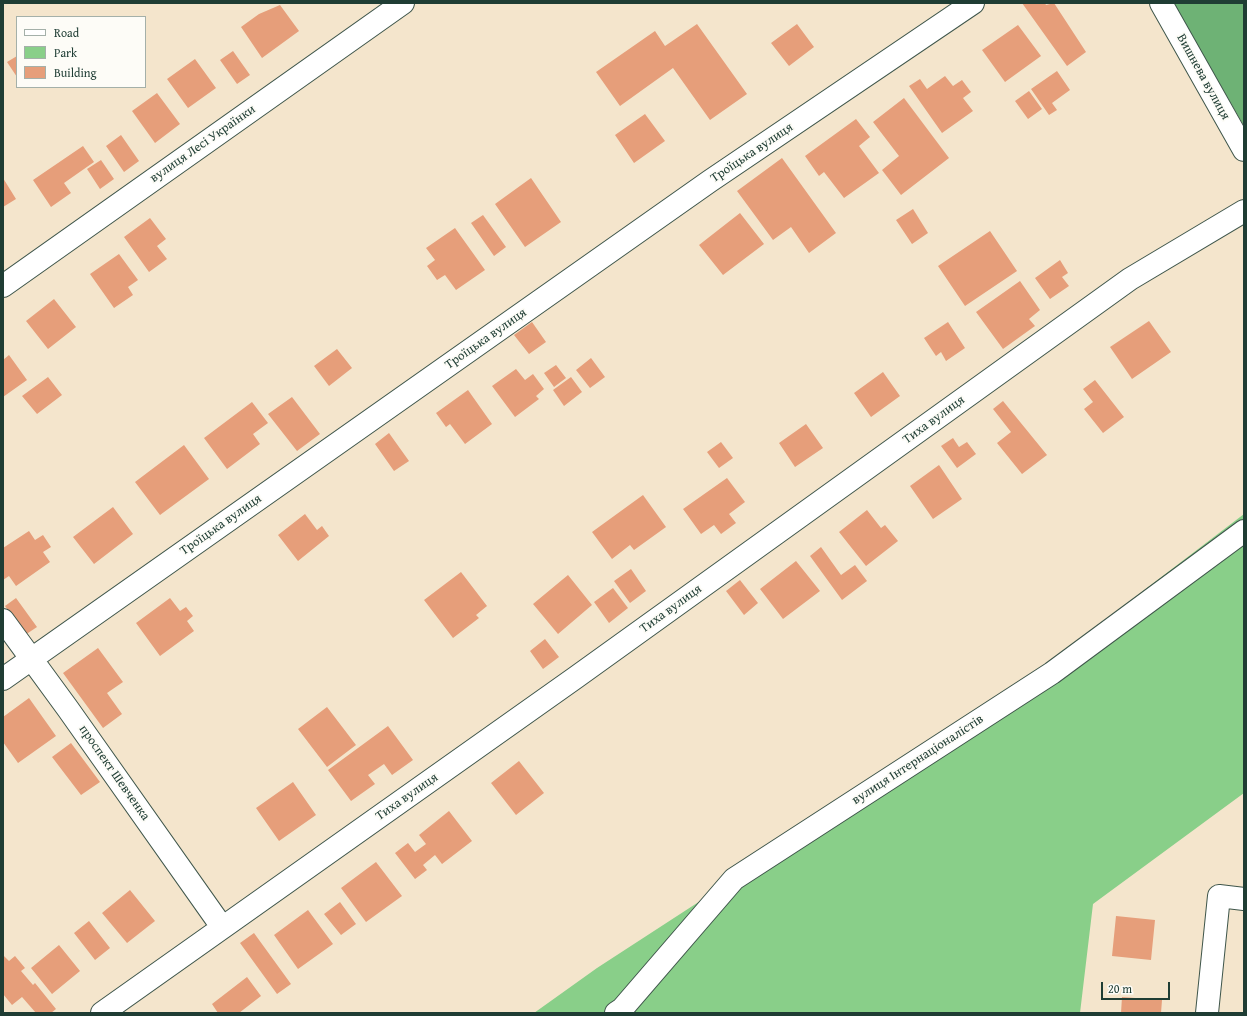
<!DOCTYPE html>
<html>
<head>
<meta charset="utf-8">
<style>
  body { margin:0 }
  #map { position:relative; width:1247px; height:1016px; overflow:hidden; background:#f4e5cc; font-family:"Gentium Book Plus",serif }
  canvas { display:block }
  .frame { position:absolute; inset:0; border:4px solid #1f3d34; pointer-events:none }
  .legend { position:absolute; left:16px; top:16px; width:130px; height:72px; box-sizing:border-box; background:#fdfcf7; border:1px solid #a4b0a9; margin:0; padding:5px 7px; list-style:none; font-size:12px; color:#1f3d34 }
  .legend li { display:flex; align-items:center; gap:8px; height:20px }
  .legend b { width:20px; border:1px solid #a4b0a9 }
  .scale { position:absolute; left:1101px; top:982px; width:69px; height:18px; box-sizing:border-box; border:2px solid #1f3d34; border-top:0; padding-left:5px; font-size:12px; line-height:14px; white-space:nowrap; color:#1f3d34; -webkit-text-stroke:3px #fdfcf7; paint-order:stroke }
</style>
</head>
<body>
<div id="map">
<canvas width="1247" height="1016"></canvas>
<div class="frame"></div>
<ul class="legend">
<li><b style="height:5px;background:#fff"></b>Road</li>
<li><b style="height:11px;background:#89cf89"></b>Park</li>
<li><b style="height:11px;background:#e69e7a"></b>Building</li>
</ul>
<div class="scale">20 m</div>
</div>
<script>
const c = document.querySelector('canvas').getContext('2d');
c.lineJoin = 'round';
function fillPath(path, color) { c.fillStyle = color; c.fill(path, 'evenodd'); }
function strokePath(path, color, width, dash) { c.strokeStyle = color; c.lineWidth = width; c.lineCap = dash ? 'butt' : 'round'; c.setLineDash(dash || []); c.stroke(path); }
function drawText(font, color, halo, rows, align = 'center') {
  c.font = font + ' "Gentium Book Plus",serif'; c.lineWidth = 3.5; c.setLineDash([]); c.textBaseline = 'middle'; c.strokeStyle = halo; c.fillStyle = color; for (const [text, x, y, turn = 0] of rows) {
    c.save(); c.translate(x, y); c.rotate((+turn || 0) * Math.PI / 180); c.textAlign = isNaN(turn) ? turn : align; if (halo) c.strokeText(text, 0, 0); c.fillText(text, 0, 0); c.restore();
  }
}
const green = new Path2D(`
  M 1244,514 L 1244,793 L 1093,904 L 1080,1013 L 534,1013 L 597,968 L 734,879 L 1025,681 Z`);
const forest = new Path2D(`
  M 1173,3 L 1244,3 L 1244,126 Z`);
const building = new Path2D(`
  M 1022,3 L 1045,3 L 1046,5 L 1054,3 L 1086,52 L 1067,66 Z
  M 280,5 L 299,31 L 262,58 L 241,27 L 259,14 Z
  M 697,24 L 747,94 L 710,120 L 673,68 L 620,106 L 596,72 L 655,31 L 665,46 Z
  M 797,24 L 814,47 L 789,66 L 771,43 Z
  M 1018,25 L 1041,56 L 1005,82 L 982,50 Z
  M 233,51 L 250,75 L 237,84 L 220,60 Z
  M 17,56 L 17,77 L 7,62 Z
  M 195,59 L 216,88 L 188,108 L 167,79 Z
  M 1057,71 L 1070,90 L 1052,103 L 1057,110 L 1049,115 L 1031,89 Z
  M 945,76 L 953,86 L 962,80 L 971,92 L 963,98 L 973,111 L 942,133 L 909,86 L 920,79 L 927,89 Z
  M 1029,91 L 1042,109 L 1028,119 L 1015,101 Z
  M 157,93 L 180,124 L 155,143 L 132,111 Z
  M 904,98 L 949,158 L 901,195 L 882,170 L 899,156 L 873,122 Z
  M 645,114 L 665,141 L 634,163 L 615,135 Z
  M 856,119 L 870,137 L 859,146 L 879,173 L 844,198 L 824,172 L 819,176 L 805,156 Z
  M 121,135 L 139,161 L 124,172 L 106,146 Z
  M 83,146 L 94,162 L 64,183 L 71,193 L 51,207 L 33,180 Z
  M 782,158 L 836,233 L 809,253 L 791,227 L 773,240 L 737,191 Z
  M 101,160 L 114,179 L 100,189 L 87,169 Z
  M 3,178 L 16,199 L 3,207 Z
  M 531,178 L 561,222 L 525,247 L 495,204 Z
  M 913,209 L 928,233 L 912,244 L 896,220 Z
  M 740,213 L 764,244 L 723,275 L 699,245 Z
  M 483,215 L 506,247 L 494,256 L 471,223 Z
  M 150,218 L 166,239 L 157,246 L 167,259 L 149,272 L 124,237 Z
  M 455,228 L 485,270 L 456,290 L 445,275 L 437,280 L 427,266 L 435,260 L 426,248 Z
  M 990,231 L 1017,271 L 965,306 L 938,266 Z
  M 119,254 L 138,280 L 128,287 L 133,295 L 114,308 L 90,274 Z
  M 1060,260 L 1068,273 L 1062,277 L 1069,286 L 1050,299 L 1035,278 Z
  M 1020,281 L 1040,310 L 1029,319 L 1035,326 L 1003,349 L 976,312 Z
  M 54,299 L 76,327 L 48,349 L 26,321 Z
  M 1149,321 L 1171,352 L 1132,379 L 1110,347 Z
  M 532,322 L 546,342 L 529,354 L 514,335 Z
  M 948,322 L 965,348 L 946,361 L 941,352 L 936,356 L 924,338 Z
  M 337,349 L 352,368 L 329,386 L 314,366 Z
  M 9,355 L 27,380 L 3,397 L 3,360 Z
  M 591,358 L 605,377 L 590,388 L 576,370 Z
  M 556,365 L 566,378 L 554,387 L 544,373 Z
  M 516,369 L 525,380 L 533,374 L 544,389 L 536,396 L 539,399 L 515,417 L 492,386 Z
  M 883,372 L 900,396 L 871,417 L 854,393 Z
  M 48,377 L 62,395 L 37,414 L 22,396 Z
  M 571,377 L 582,392 L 564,406 L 553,390 Z
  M 1095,380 L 1124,417 L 1103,433 L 1084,409 L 1093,402 L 1083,389 Z
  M 468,390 L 492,424 L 465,444 L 450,424 L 446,427 L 436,413 Z
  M 292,397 L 320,434 L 297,451 L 268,414 Z
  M 1003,401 L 1047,455 L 1022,474 L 997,443 L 1011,432 L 993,409 Z
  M 252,402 L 268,423 L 253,434 L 260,444 L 227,469 L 204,438 Z
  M 806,424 L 823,448 L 795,467 L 779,443 Z
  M 389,433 L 409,461 L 394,471 L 375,444 Z
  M 953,438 L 959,447 L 967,442 L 976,454 L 957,468 L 941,446 Z
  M 721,442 L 733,458 L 719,468 L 707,452 Z
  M 184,445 L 209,479 L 160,515 L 135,482 Z
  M 939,465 L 962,499 L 933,519 L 910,486 Z
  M 727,478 L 745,502 L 729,514 L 736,523 L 721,534 L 714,525 L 701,534 L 683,509 Z
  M 643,495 L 666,527 L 634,550 L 630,545 L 612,559 L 592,532 Z
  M 113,507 L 133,534 L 94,564 L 73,537 Z
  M 867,510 L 881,528 L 885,525 L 898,541 L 866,566 L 839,532 Z
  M 305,514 L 317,530 L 322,526 L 329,536 L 298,561 L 278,535 Z
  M 29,531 L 35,540 L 43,535 L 51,547 L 43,552 L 50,562 L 16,586 L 9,576 L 3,580 L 3,548 Z
  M 821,547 L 841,575 L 855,565 L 867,581 L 842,600 L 810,556 Z
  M 796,561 L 820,591 L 783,619 L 760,589 Z
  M 631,569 L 646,591 L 630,603 L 614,581 Z
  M 461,572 L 487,606 L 476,615 L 479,618 L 453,638 L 424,600 Z
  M 568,575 L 592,605 L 558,634 L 533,604 Z
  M 740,580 L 758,603 L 744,615 L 726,591 Z
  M 613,588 L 628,608 L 609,623 L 594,602 Z
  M 16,598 L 37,627 L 25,635 L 5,606 Z
  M 170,598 L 180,611 L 186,607 L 193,616 L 187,621 L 194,631 L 160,656 L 136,623 Z
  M 545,639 L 559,657 L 543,669 L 530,651 Z
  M 98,648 L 123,682 L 107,693 L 122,714 L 103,728 L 63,673 Z
  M 29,698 L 56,736 L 18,763 L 3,742 L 3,717 Z
  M 327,707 L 356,745 L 327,767 L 298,729 Z
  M 388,726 L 413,760 L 392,775 L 384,764 L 368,775 L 375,784 L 351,801 L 328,770 Z
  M 71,743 L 100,782 L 81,795 L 52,757 Z
  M 519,761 L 544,793 L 516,815 L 491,783 Z
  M 293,782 L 316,815 L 279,841 L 256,808 Z
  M 449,811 L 472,841 L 442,864 L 435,855 L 423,865 L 427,870 L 415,879 L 395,853 L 408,843 L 415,852 L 426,844 L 419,835 Z
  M 376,862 L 402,896 L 366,922 L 341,888 Z
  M 130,890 L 155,921 L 127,943 L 102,913 Z
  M 340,902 L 356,924 L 341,935 L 324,914 Z
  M 308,910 L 333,944 L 298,969 L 274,935 Z
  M 1116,916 L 1155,920 L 1151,960 L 1112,956 Z
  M 89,921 L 110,948 L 95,960 L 74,933 Z
  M 254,933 L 291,984 L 277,994 L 240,943 Z
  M 59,945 L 80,971 L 52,994 L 31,968 Z
  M 3,955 L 9,961 L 15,956 L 25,968 L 21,971 L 33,985 L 35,983 L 56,1009 L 51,1013 L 36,1013 L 22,997 L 12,1005 L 3,994 Z
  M 247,977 L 261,996 L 239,1013 L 218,1013 L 212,1004 Z
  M 1122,997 L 1162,1000 L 1161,1013 L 1121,1013 Z`);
const minor = new Path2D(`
  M 1161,3 L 1244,150
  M 3,286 L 403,3
  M 3,620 L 68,709 L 222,927
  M 3,679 L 710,181 L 973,3
  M 102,1013 L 575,678 L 1130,279 L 1244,211
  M 616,1013 L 622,1009 L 734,879 L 1052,673 L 1244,531
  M 1207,1013 L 1219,896 L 1244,899`);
const streetNames = [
  ["Вишнева вулиця",1203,77,61],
  ["вулиця Лесі Українки",203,144,-35],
  ["Троїцька вулиця",752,153,-34],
  ["Троїцька вулиця",486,339,-35],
  ["Тиха вулиця",934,420,-36],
  ["Троїцька вулиця",221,525,-35],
  ["Тиха вулиця",671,609,-36],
  ["вулиця Інтернаціоналістів",918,760,-33],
  ["проспект Шевченка",114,773,55],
  ["Тиха вулиця",407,797,-35]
];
fillPath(green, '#89cf89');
fillPath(forest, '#6eb275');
fillPath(building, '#e69e7a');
strokePath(minor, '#3f564b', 24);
strokePath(minor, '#fff', 22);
drawText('13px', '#1f3d34', '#fdfcf7', streetNames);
</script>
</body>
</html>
